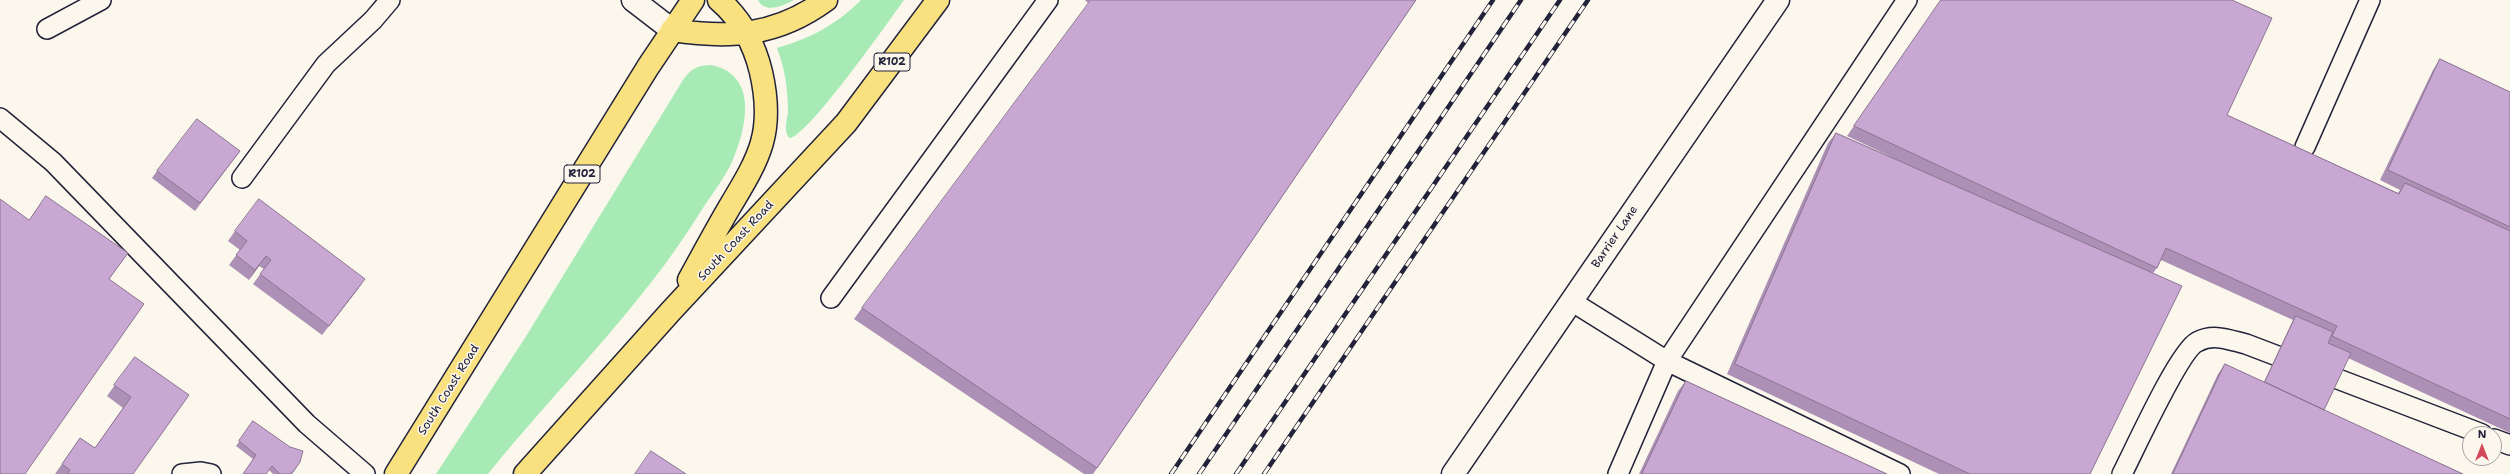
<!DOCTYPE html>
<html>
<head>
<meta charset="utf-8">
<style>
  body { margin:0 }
  #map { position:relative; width:2510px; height:474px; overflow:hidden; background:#fbf7ec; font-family:"Shantell Sans",sans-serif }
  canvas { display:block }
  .north { position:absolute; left:2462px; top:426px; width:40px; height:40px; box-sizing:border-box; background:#fbf7ec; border:1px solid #a4a2a5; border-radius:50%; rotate:0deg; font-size:11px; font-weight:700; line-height:16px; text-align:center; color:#22223b }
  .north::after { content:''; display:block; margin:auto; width:14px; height:18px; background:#d1495b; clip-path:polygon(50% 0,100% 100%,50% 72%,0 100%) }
</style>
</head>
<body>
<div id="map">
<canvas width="2510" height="474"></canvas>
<div class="north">N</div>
</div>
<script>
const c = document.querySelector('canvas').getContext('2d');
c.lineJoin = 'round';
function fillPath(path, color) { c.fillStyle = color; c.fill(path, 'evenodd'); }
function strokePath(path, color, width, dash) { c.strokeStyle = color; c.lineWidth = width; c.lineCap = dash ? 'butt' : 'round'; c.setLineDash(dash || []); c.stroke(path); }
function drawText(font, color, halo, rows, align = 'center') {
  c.font = font + ' "Shantell Sans",sans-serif'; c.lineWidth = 3; c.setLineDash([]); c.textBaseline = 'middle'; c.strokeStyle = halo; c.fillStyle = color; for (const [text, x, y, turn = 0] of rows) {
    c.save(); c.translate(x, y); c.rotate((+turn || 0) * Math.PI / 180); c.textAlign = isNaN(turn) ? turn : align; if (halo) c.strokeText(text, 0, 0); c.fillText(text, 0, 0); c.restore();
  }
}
const green = new Path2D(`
  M 758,0 L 794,0 C 783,6 765,14 758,0 Z
  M 861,0 L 904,0 C 888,22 809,135 790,138 C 783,133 787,120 788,112 C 788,89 785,69 777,48 C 809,39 838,24 861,0 Z
  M 711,65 C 759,75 747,127 732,162 C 724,179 711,195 701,211 C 642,307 559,386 488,474 L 436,474 L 525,338 L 683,80 C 692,68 696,66 711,65 Z`);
const service = new Path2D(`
  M 47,29 L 101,0
  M 0,118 L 53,162 L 307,424 L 365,474
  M 2305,147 L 2370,0
  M 242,178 L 326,64 L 373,20 L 390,0
  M 831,298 L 1048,0
  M 1571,301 L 1667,361 L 1900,474
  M 2494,439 L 2510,445
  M 182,474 L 201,472 L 211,474
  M 1618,474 L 1667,361 L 1907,0
  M 2122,474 C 2134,451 2179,351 2197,342 C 2214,333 2229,340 2246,344 L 2482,434`);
const minor = new Path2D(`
  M 1453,474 L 1778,0`);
const tertiary = new Path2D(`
  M 633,0 L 672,30`);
const trunk = new Path2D(`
  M 672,30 C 730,39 777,36 826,0
  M 689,280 C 702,256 715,232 729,208 C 759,158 775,133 761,72 C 754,43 741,19 719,0
  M 396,474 L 648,67 L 693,0
  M 525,474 L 671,311 L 846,123 L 938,0`);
const rail = new Path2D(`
  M 1171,474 L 1493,0
  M 1199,474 L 1521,0
  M 1236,474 L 1560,0
  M 1264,474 L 1588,0`);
const wall = new Path2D(`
  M 1085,0 L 1090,0 L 1088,3 Z
  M 1416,0 L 1093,474 L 1084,474 L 854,319 L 862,308 Z
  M 1941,0 L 2227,115 L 2398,193 L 2400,190 L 2380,180 L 2433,70 L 2440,59 L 2510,92 L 2510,433 L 2348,358 L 2324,410 L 2463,474 L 2171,474 L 2218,374 L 2225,364 L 2264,382 L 2293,320 L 2161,260 L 2157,268 L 2153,273 L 2090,474 L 1939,474 L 1727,374 L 1828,143 L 1836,133 L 1896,159 L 1847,136 Z
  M 240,151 L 195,211 L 152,178 L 157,171 Z
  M 235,231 L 358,289 L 322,335 L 253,284 L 264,269 L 259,266 L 249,280 L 229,265 L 240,250 L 228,241 Z
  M 135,357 L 133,474 L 55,474 L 80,438 L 95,448 L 123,408 L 107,396 Z
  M 1686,381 L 1887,474 L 1639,474 L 1678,391 Z
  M 253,421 L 300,462 L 292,474 L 273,474 L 269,470 L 253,459 L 236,446 Z`);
const shadedWall = new Path2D(`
  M 266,256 L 259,266 L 249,280 L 255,270 Z
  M 365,279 L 358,289 L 322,335 L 329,326 Z`);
const building = new Path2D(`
  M 1091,0 L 1416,0 L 1097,468 L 862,308 Z
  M 1941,0 L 2232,0 L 2272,18 L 2227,115 L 2399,194 L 2405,183 L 2510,231 L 2510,419 L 2332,336 L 2337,326 L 2166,248 L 2157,268 L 1854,126 Z
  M 2440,59 L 2510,92 L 2510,227 L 2388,170 Z
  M 197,119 L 240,151 L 200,203 L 157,171 Z
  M 1836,133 L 2182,286 L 2090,474 L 1970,474 L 1735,364 Z
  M 46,196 L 128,253 L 109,279 L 144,304 L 25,474 L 0,474 L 0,199 L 29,220 Z
  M 259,199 L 365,279 L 329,326 L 260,274 L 271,260 L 266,256 L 255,270 L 236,255 L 247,241 L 235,231 Z
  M 2296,316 L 2333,332 L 2328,343 L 2351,353 L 2324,410 L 2265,382 Z
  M 135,357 L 189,395 L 133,474 L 67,474 L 70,470 L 62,464 L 80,438 L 95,448 L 131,397 L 114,385 Z
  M 2225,364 L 2463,474 L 2173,474 Z
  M 1686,381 L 1887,474 L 1642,474 Z
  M 253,421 L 290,447 L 303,451 L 300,462 L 293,472 L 290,474 L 280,474 L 272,466 L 266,474 L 243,474 L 256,455 L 239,441 Z
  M 651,451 L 686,474 L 635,474 Z`);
const shields = [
  [892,62,36],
  [582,174,36]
];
const shieldNames = [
  ["R102",892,62],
  ["R102",582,174]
];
const streetNames = [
  ["Barrier Lane",1615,237,-56],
  ["South Coast Road",736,241,-47],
  ["South Coast Road",449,390,-58]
];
fillPath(green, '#a7eab5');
strokePath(service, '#22223b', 22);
strokePath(minor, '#22223b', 25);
strokePath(tertiary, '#22223b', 25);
strokePath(trunk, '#22223b', 25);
strokePath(service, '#fbf7ec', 19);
strokePath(minor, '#fbf7ec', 22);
strokePath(tertiary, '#fbf7ec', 22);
strokePath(trunk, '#fae180', 22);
strokePath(rail, '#22223b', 4.5);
strokePath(rail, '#fbf7ec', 3, [9]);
fillPath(wall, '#ac90b5');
fillPath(shadedWall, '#8c7593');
fillPath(building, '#c8a7d2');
strokePath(building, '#8c7593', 1);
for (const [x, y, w] of shields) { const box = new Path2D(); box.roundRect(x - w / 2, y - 9, w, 18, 3); c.fillStyle = '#fbf7ec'; c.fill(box); strokePath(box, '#22223b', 1); }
drawText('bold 11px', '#22223b', null, shieldNames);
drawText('12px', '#22223b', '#fbf7ec', streetNames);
</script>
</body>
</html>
